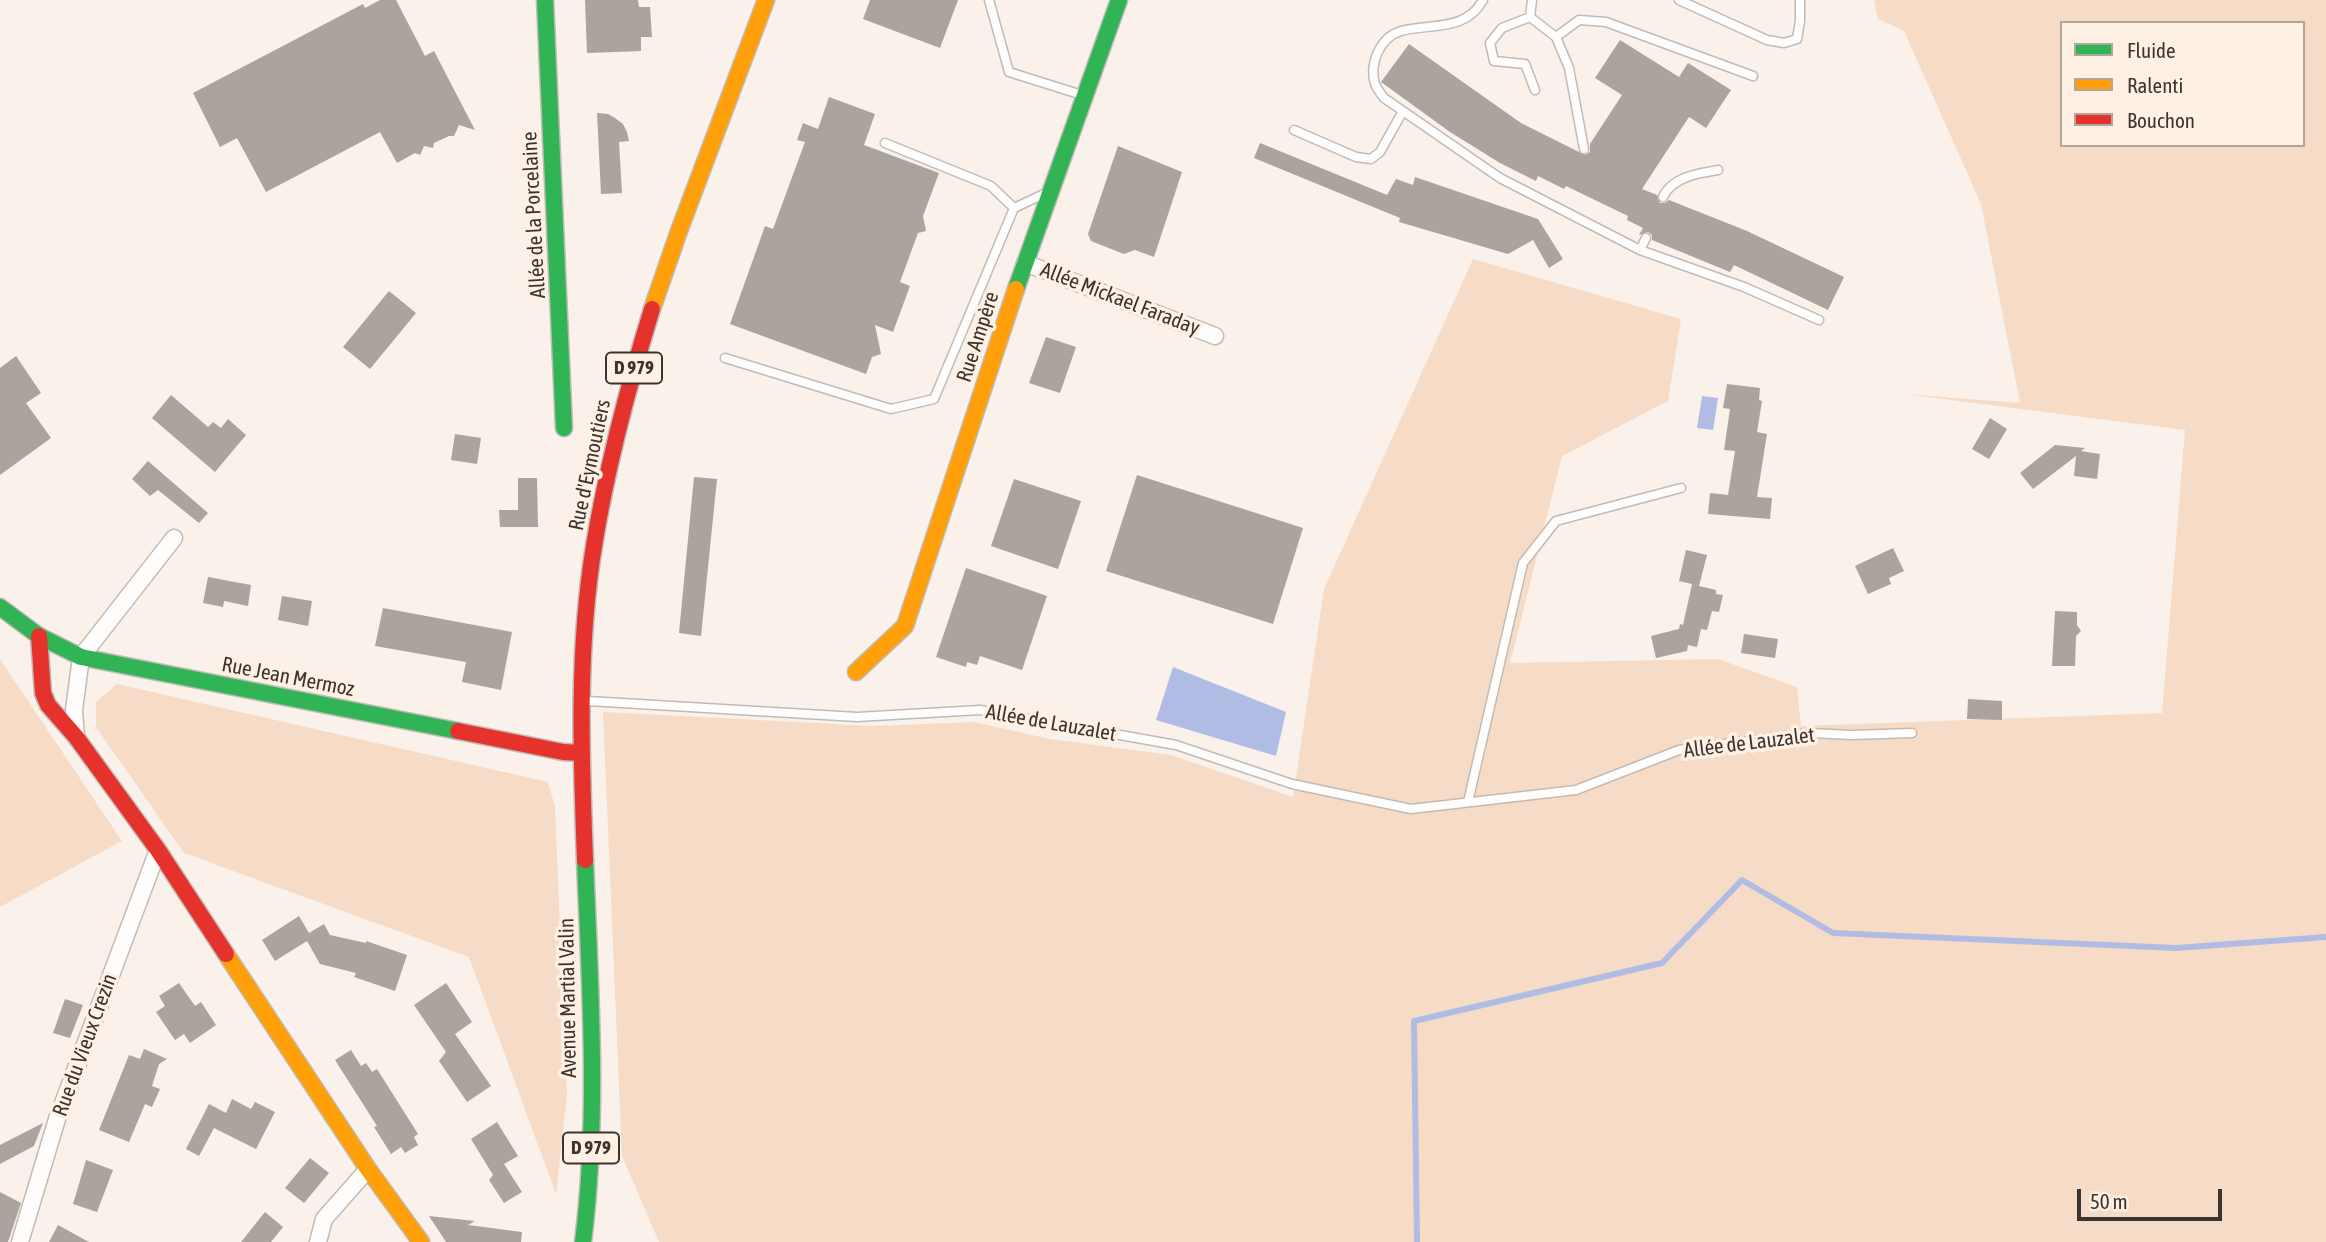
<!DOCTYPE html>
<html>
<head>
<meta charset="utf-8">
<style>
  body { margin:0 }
  #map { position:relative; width:2326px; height:1242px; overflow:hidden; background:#f9f1ea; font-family:"Asap Condensed",sans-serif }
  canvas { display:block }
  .legend { position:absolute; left:2060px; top:21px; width:245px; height:126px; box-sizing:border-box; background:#fff0e4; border:2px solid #b1a59c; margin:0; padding:9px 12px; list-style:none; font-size:21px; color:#3b3531 }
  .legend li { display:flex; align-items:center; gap:14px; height:35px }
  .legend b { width:35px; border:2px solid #b1a59c }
  .scale { position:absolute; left:2077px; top:1189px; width:145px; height:32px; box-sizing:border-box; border:4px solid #3b3531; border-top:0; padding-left:9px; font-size:21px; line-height:24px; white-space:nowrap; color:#3b3531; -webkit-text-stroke:5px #fff0e4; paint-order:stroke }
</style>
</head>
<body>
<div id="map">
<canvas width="2326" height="1242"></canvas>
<ul class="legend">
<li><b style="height:9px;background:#30b455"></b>Fluide</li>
<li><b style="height:9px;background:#ff9f0a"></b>Ralenti</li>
<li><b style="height:9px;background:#e5322d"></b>Bouchon</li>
</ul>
<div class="scale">50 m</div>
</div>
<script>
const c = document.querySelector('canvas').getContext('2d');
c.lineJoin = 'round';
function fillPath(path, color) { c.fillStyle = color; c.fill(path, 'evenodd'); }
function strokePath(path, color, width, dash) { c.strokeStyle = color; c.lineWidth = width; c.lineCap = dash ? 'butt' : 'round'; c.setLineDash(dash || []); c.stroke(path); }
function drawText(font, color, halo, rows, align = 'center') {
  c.font = font + ' "Asap Condensed",sans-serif'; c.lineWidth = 7; c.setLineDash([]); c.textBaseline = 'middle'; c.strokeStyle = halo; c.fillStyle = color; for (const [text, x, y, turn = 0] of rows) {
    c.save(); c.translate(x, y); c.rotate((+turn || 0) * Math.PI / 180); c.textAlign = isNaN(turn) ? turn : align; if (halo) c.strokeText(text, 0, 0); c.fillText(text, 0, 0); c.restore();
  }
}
const green = new Path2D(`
  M 1874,0 L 2326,0 L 2326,1242 L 659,1242 L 622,1156 L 603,712 L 874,726 L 974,722 L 1050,739 L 1171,755 L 1293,797 L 1324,589 L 1473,259 L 1681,319 L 1668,401 L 1562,456 L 1510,663 L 1718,659 L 1797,687 L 1801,726 L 2162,713 L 2185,430 L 1904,394 L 2020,403 L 1981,204 L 1904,31 L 1878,19 ZM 2062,23 L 2303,23 L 2303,145 L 2062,145 Z
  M 0,659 L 122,841 L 0,907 Z
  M 117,684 L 548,782 L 555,807 L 567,1094 L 556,1194 L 469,957 L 184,853 L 96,727 L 96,702 Z`);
const water = new Path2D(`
  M 1702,396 L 1718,398 L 1713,430 L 1697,428 Z
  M 1173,667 L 1286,712 L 1276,756 L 1156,720 Z`);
const stream = new Path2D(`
  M 1417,1242 L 1414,1021 L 1662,963 L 1742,880 L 1833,933 L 2176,948 L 2326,937`);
const building = new Path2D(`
  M 380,0 L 396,0 L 425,56 L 434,51 L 475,130 L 459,125 L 454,136 L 449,136 L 434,143 L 433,148 L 424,146 L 420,155 L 415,153 L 397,163 L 380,132 L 266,192 L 237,138 L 220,147 L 193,93 L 363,4 L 365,8 Z
  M 585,0 L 638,0 L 639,7 L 650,7 L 652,37 L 641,37 L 641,51 L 587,53 Z
  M 870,0 L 958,0 L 940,48 L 863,19 Z
  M 1620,40 L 1679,77 L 1688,63 L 1731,90 L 1706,128 L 1689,117 L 1642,189 L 1657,195 L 1660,203 L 1665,203 L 1669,200 L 1747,231 L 1844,277 L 1828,310 L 1734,265 L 1730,272 L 1652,240 L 1652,235 L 1648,232 L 1639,235 L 1643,228 L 1627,220 L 1628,216 L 1566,186 L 1564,189 L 1538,176 L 1536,181 L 1500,163 L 1450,132 L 1381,82 L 1409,44 L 1521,123 L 1585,155 L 1590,152 L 1590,144 L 1622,95 L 1595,78 Z
  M 829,97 L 875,114 L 864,145 L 939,173 L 923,216 L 926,231 L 918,233 L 900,282 L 910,286 L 893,332 L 875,325 L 881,354 L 872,357 L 866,374 L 730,324 L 765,226 L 773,229 L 805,142 L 797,140 L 803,123 L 818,129 Z
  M 597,113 L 608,114 L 615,118 L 623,124 L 627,132 L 629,141 L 619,142 L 622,193 L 601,194 Z
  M 1260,143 L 1387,195 L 1396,179 L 1413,185 L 1415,177 L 1538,219 L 1563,259 L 1549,268 L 1533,240 L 1508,254 L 1399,222 L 1400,218 L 1254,158 Z
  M 1118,146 L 1182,172 L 1154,257 L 1135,250 L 1124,254 L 1091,241 L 1088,234 Z
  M 389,291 L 416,313 L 370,369 L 343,347 Z
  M 1046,337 L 1076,347 L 1060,393 L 1029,383 Z
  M 16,356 L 41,393 L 26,403 L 51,438 L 0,475 L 0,368 Z
  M 1727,384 L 1760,388 L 1759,400 L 1762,401 L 1757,432 L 1767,434 L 1757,497 L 1772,498 L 1770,519 L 1708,514 L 1710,493 L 1728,495 L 1735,451 L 1724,450 L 1730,409 L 1723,408 Z
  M 171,395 L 208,427 L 213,422 L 221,428 L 228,419 L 246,435 L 215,472 L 152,418 Z
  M 1990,418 L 2007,429 L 1989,459 L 1972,449 Z
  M 455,434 L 481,438 L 477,464 L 451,460 Z
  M 2055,445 L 2085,448 L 2081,451 L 2100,454 L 2097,479 L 2074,476 L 2076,456 L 2033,489 L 2020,473 Z
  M 148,461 L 208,513 L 199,523 L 158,490 L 150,496 L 132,479 Z
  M 1137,475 L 1303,528 L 1273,624 L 1106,571 Z
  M 694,477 L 717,479 L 701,636 L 679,633 Z
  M 518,478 L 537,478 L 538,527 L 500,527 L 499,510 L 518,510 Z
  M 1014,479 L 1081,501 L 1058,569 L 991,546 Z
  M 1893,548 L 1904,571 L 1889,578 L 1891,584 L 1868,594 L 1855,566 Z
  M 1686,550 L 1707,555 L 1699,586 L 1716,590 L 1716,594 L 1723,595 L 1719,612 L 1712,611 L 1707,630 L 1701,629 L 1697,647 L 1688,645 L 1687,651 L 1656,658 L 1651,636 L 1679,629 L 1680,624 L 1683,625 L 1692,584 L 1679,581 Z
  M 966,568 L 1047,596 L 1022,670 L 980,656 L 977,665 L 967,662 L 966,667 L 936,657 Z
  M 208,577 L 251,585 L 248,606 L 224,601 L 223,607 L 203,603 Z
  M 282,596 L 312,601 L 308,626 L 278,620 Z
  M 383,608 L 512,632 L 501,690 L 462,682 L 466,662 L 375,646 Z
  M 2055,611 L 2077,612 L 2077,625 L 2081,631 L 2076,636 L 2075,666 L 2052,666 Z
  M 1744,634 L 1778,639 L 1775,658 L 1741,653 Z
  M 1968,699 L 2002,701 L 2002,720 L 1967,719 Z
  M 299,916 L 309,933 L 324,924 L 330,935 L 366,943 L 366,941 L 407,955 L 395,991 L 354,977 L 356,973 L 320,964 L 307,941 L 275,961 L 262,940 Z
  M 179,983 L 195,1006 L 201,1002 L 216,1025 L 190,1043 L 184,1034 L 175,1040 L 156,1012 L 165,1006 L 159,996 Z
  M 446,983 L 472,1022 L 455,1034 L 491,1086 L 467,1102 L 439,1061 L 446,1052 L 414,1005 Z
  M 65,999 L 83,1005 L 70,1038 L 53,1033 Z
  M 144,1049 L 167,1059 L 159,1064 L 152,1086 L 160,1089 L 152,1107 L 145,1104 L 129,1142 L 99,1130 L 129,1055 L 140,1059 Z
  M 351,1050 L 361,1066 L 366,1063 L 372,1072 L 377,1069 L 418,1134 L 414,1137 L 418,1145 L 405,1153 L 401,1147 L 391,1154 L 374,1127 L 377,1126 L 335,1060 Z
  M 232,1099 L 251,1109 L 255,1102 L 275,1112 L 256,1149 L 214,1128 L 199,1156 L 186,1149 L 209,1104 L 226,1113 Z
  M 497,1122 L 518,1156 L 504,1164 L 522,1192 L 504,1203 L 489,1180 L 493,1175 L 471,1139 Z
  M 43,1123 L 34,1146 L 0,1164 L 0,1145 Z
  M 310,1158 L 329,1173 L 304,1203 L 285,1188 Z
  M 86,1160 L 113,1170 L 97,1212 L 73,1204 Z
  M 0,1192 L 21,1203 L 8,1242 L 0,1242 Z
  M 265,1212 L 283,1227 L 271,1242 L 241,1242 Z
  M 429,1216 L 475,1221 L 468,1225 L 522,1232 L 521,1242 L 446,1242 Z
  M 58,1225 L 89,1242 L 49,1242 Z`);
const lane = new Path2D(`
  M 989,0 L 1009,72 L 1082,95
  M 1483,0 C 1466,32 1430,23 1401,31 C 1380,37 1369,64 1375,84 C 1377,89 1381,94 1384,98 L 1500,178 L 1640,250 L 1744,287 L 1819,320
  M 1532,0 L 1530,17 L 1502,28 L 1490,43 L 1494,61 L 1525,64 L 1535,90
  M 1679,0 L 1767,40 L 1784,43 L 1797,39 L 1800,21 L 1800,0
  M 1530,17 L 1556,37 L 1579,20 L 1606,22 L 1753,76
  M 1556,37 L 1569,68 L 1584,149
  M 1294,130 L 1356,157 L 1371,159 L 1380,152 L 1403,111
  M 1663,197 C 1672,177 1699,173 1718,170
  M 1014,208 L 1046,193
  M 1640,250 L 1646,238
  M 725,358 L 891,409 L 934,399 L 1014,208 L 991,186 L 885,143
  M 588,701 L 857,717 L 980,710 L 1176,745 L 1292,784 L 1411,809 L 1576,790 L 1679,750 L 1809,733 L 1852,735 L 1912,733
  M 1468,802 L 1523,563 L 1556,521 L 1681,488`);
const street = new Path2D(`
  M 1025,263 L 1215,336
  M 76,737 L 74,710 L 81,657 L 174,538
  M 20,1242 L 57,1119 L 158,850
  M 318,1242 L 324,1219 L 368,1169`);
const fast = new Path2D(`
  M 545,0 L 564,428
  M 1016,289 L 1119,0
  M 0,607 L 39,636 L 81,657 L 458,731
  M 583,1242 C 599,1116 590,986 585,860`);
const slow = new Path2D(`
  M 652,309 L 679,231 L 766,0
  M 856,672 L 905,626 L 1016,289
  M 226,954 L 368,1169 L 421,1242`);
const jam = new Path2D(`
  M 39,636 L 43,693 L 48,705 L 76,737 L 158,850 L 226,954
  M 458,731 L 563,752 L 581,753
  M 585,860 C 581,756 577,649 594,546 C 607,465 628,387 652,309`);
const shields = [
  [634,368,56],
  [591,1148,56]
];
const shieldNames = [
  ["D 979",634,368],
  ["D 979",591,1148]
];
const streetNames = [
  ["Allée de la Porcelaine",534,215,-93],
  ["Allée Mickael Faraday",1120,299,21],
  ["Rue Ampère",978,337,-72],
  ["Rue d'Eymoutiers",590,465,-78],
  ["Rue Jean Mermoz",288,677,11],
  ["Allée de Lauzalet",1051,723,10],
  ["Allée de Lauzalet",1749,743,-7],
  ["Avenue Martial Valin",568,998,-91],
  ["Rue du Vieux Crezin",85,1045,-70]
];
fillPath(green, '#f6dcc7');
fillPath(water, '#b0bce3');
strokePath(stream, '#b0bce3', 6);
fillPath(building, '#aaa39e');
strokePath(lane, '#c1bbb6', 11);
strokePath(street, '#c1bbb6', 19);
strokePath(fast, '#c1bbb6', 19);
strokePath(slow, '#c1bbb6', 19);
strokePath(jam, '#c1bbb6', 19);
strokePath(lane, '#fefdfc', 8);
strokePath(street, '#fefdfc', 16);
strokePath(fast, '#30b455', 16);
strokePath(slow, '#ff9f0a', 16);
strokePath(jam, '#e5322d', 16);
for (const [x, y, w] of shields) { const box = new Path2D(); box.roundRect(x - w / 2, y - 15.5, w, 31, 5); c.fillStyle = '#fff0e4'; c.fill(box); strokePath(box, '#3b3531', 2); }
drawText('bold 19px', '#3b3531', null, shieldNames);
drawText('21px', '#3b3531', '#fff0e4', streetNames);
</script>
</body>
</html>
